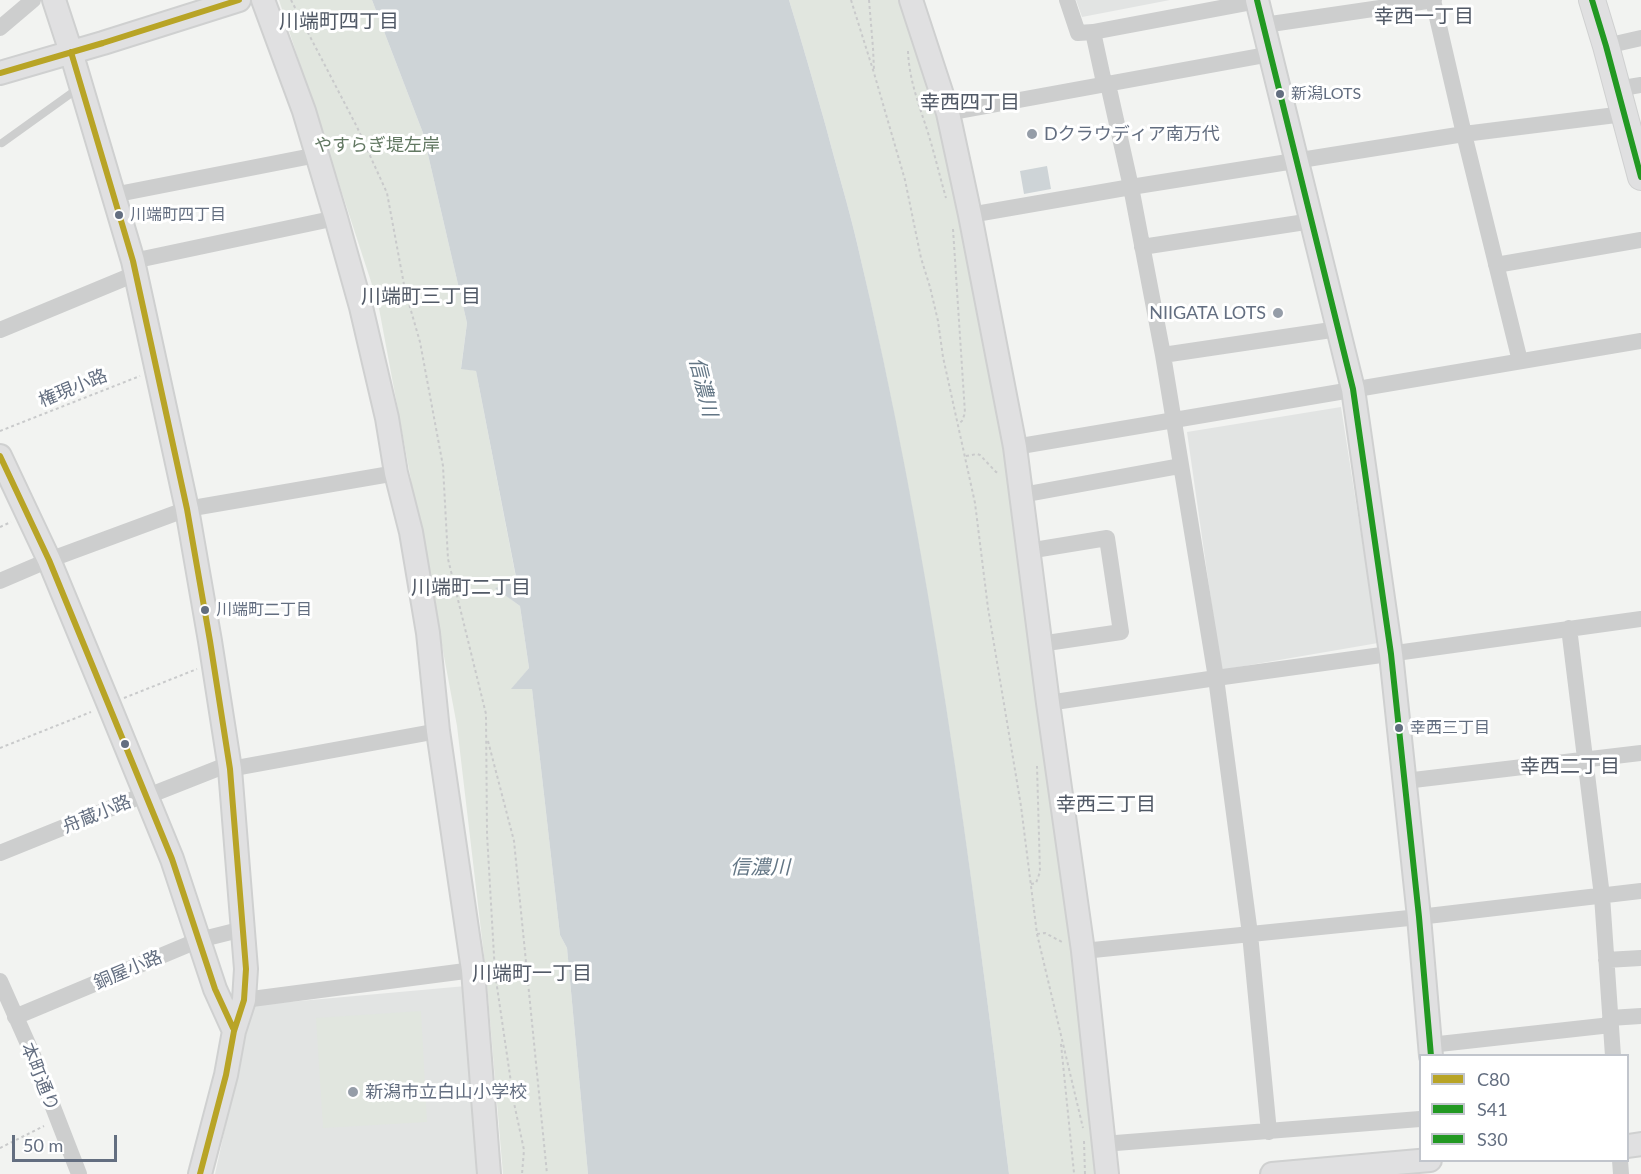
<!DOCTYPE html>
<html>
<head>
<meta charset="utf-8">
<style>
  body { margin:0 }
  #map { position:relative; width:1641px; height:1174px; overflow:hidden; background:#f2f3f1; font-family:Lato,sans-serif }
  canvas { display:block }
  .legend { position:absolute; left:1419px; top:1054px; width:210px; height:108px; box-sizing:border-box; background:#fff; border:2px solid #c1c5cc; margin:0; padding:8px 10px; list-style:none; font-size:18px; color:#636e80 }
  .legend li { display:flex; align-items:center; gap:12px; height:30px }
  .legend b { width:30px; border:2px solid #c1c5cc }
  .scale { position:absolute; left:12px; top:1135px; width:105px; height:27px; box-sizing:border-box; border:3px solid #636e80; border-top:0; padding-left:8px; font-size:18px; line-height:21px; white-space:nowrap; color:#636e80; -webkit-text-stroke:4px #fff; paint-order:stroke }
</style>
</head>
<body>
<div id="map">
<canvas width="1641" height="1174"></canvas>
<ul class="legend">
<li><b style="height:8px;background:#b8a426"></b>C80</li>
<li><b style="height:8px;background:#292"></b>S41</li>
<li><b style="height:8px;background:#292"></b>S30</li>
</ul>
<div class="scale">50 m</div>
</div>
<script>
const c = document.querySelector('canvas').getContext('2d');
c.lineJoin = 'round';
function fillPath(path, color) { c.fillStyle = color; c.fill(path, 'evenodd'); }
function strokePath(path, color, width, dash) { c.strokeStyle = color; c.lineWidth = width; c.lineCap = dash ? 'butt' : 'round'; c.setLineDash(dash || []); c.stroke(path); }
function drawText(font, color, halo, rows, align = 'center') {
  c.font = font + ' Lato,"Noto Sans JP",sans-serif'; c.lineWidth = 6; c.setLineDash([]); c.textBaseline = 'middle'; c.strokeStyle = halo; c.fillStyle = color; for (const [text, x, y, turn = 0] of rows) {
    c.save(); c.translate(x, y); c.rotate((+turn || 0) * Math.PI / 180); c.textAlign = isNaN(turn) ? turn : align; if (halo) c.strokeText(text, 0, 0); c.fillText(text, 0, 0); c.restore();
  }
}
const built = new Path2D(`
  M 1076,0 L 1170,0 L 1082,17 Z
  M 1341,407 L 1378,643 L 1221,670 L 1187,432 Z
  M 466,986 L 479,1174 L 215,1174 L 251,1010 L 255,1005 Z`);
const green = new Path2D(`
  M 279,0 L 372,0 L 423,133 L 467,323 L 461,368 L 476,371 L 517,583 L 496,588 L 520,606 L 529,668 L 512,689 L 532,689 L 560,935 L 567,948 L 588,1174 L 503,1174 L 486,973 L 457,726 L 378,303 Z
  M 789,0 L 904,0 L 927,70 L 958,210 L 1005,452 L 1064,871 L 1097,1174 L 1009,1174 C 971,862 929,549 857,243 C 848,204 836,166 826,127 C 814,85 802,42 789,0 Z
  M 421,1011 L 427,1122 L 323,1128 L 316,1018 Z`);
const water = new Path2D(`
  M 372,0 L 789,0 C 802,42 814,85 826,127 C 836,166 848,204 857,243 C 930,549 971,862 1009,1174 L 588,1174 L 567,948 L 560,935 L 532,689 L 511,689 L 529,668 L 520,606 L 495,588 L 517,582 L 476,371 L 461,369 L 467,323 L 423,133 Z
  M 1047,166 L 1051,189 L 1024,194 L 1020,171 Z`);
const path = new Path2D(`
  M 291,0 L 357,127 L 387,193 L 405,290 L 420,342 L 443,466 L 448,559 L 486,714 L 487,834 L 495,973 L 514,1103 L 524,1150 L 522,1174
  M 851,0 L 874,73 L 905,180 L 921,258 L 930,287 L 938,321 L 943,357 L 975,503 L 988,608 L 1021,806 L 1037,934 L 1083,1128
  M 869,0 L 873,48 L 874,70
  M 908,51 C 909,81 920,107 929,136 C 935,156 940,177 946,198
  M 953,229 L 965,413 L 962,421 L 958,424
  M 0,431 L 140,376
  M 966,456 L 977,454 L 980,455 L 996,472 L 1000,473
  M 0,527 L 11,522
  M 124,698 L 197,669
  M 488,741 L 514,841 L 547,1174
  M 0,748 L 91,712
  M 1031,884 L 1036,883 L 1040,872 L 1037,766
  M 1037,934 L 1045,933 L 1064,943
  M 495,973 L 527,970
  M 1061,1044 L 1074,1173
  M 1084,1141 L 1085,1174
  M 0,1148 L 44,1126`);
const lane = new Path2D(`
  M 2,143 L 80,87`);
const street = new Path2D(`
  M 1067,0 L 1078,33 L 1093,32
  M 1433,0 L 1464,134 L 1520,361
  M 1258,1 L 1093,32 L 1103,78 L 1108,84 L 1131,187 L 1163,355 L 1216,678 L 1250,934 L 1269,1132
  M 1264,25 L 1434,0
  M 0,28 L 33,0
  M 1606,46 L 1641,38
  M 1617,89 L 1641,85
  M 948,113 L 1271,54
  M 113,195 L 317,155
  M 970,215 L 1131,187 L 1464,134 L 1624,114
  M 1142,247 L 1312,221
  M 133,261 L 336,218
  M 1496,265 L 1641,240
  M 0,330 L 135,274
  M 1163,355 L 1338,329
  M 1015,447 L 1641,341
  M 1022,495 L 1180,466
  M 1028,551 L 1107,538 L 1121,632 L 1040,644
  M 0,581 L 49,560 L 187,509 L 396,473
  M 1569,628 L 1602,896 L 1613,1056
  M 1048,703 L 1216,678 L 1641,619
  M 230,769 L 438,731
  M 1405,781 L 1641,753
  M 0,853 L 146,794 L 153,794 L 229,764
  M 1083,951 L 1419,917 L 1641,891
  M 1606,960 L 1641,958
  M 0,981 L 32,1053 L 79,1174
  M 244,1000 L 473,970
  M 15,1017 L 199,940 L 243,929
  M 1610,1018 L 1641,1016
  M 1430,1045 L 1611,1025
  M 1103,1144 L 1420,1119
  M 1620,1160 L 1621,1174`);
const secondary = new Path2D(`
  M 54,0 L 71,52 L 133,261 L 187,509 L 210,641 L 230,769 L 246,969 L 244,1000 L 234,1031 L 226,1075 L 200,1174
  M 263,0 L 304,111 L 336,218 L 361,307 L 387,418 L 396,473 L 411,532 L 428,633 L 438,731 L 473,970 L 489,1174
  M 911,0 L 948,113 L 970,215 L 1015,447 L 1048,703 L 1083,951 L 1107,1174
  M 1257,0 L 1353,389 L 1391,654 L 1419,917 L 1431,1056
  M 0,73 L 103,43 L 239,0
  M 0,456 L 49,560 L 109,705 L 172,859 L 215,989 L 234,1031
  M 1628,1146 L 1641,1144
  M 1272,1174 L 1430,1160`);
const primary = new Path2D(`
  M 1592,0 L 1606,46 L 1641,177`);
const bus1 = new Path2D(`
  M 71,52 L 133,261 L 187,509 L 210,641 L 230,769 L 246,969 L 244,1000 L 234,1031 L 226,1075 L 200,1174
  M 0,73 L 103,43 L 239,0
  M 0,456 L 49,560 L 172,859 L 215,989 L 233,1028`);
const bus2 = new Path2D(`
  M 1257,0 L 1353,389 L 1391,654 L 1419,917 L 1431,1056`);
const bus3 = new Path2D(`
  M 1592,0 L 1606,46 L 1641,177`);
const markers = [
  [1280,94,5,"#636e80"],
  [1032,134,6,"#959da8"],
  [119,215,5,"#636e80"],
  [1278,313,6,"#959da8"],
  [205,610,5,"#636e80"],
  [1399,728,5,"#636e80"],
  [125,744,5,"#636e80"],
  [353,1092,6,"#959da8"]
];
const busNames = [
  ["新潟LOTS",1291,94],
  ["川端町四丁目",130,215],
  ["川端町二丁目",216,610],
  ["幸西三丁目",1410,728]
];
const poiNames = [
  ["Dクラウディア南万代",1044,134],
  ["NIIGATA LOTS",1266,313,"right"],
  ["新潟市立白山小学校",365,1092]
];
const parkNames = [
  ["やすらぎ堤左岸",377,145]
];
const streetNames = [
  ["権現小路",73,388,-22],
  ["舟蔵小路",97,814,-22],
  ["銅屋小路",128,970,-23],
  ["本町通り",40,1077,68]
];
const neighbourhoodNames = [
  ["幸西一丁目",1424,17],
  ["川端町四丁目",339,22],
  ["幸西四丁目",970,103],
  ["川端町三丁目",421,297],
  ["川端町二丁目",471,588],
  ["幸西二丁目",1570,767],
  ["幸西三丁目",1106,805],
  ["川端町一丁目",532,974]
];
const waterNames = [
  ["信濃川",703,387,76],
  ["信濃川",760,868]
];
fillPath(built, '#e2e4e3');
fillPath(green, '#e1e6df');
fillPath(water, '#ced4d7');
strokePath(secondary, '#cfd0d0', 26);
strokePath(primary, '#cfd0d0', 28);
strokePath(path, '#c9cacb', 2, [3, 3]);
strokePath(lane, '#cdcece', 8);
strokePath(street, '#cdcece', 16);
strokePath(secondary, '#e0e0e1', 22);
strokePath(primary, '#e0e0e1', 26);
strokePath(bus1, '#b8a426', 6);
strokePath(bus2, '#292', 6);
strokePath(bus3, '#292', 6);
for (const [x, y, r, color] of markers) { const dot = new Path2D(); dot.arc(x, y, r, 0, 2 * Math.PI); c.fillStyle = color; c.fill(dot); strokePath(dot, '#fff', 2); }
drawText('16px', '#636e80', '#fff', busNames, 'left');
drawText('18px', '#636e80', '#fff', poiNames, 'left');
drawText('18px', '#627862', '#fff', parkNames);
drawText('18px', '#636e80', '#fff', streetNames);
drawText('20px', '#515966', '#fff', neighbourhoodNames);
drawText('italic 20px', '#637685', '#fff', waterNames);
</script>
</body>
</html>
